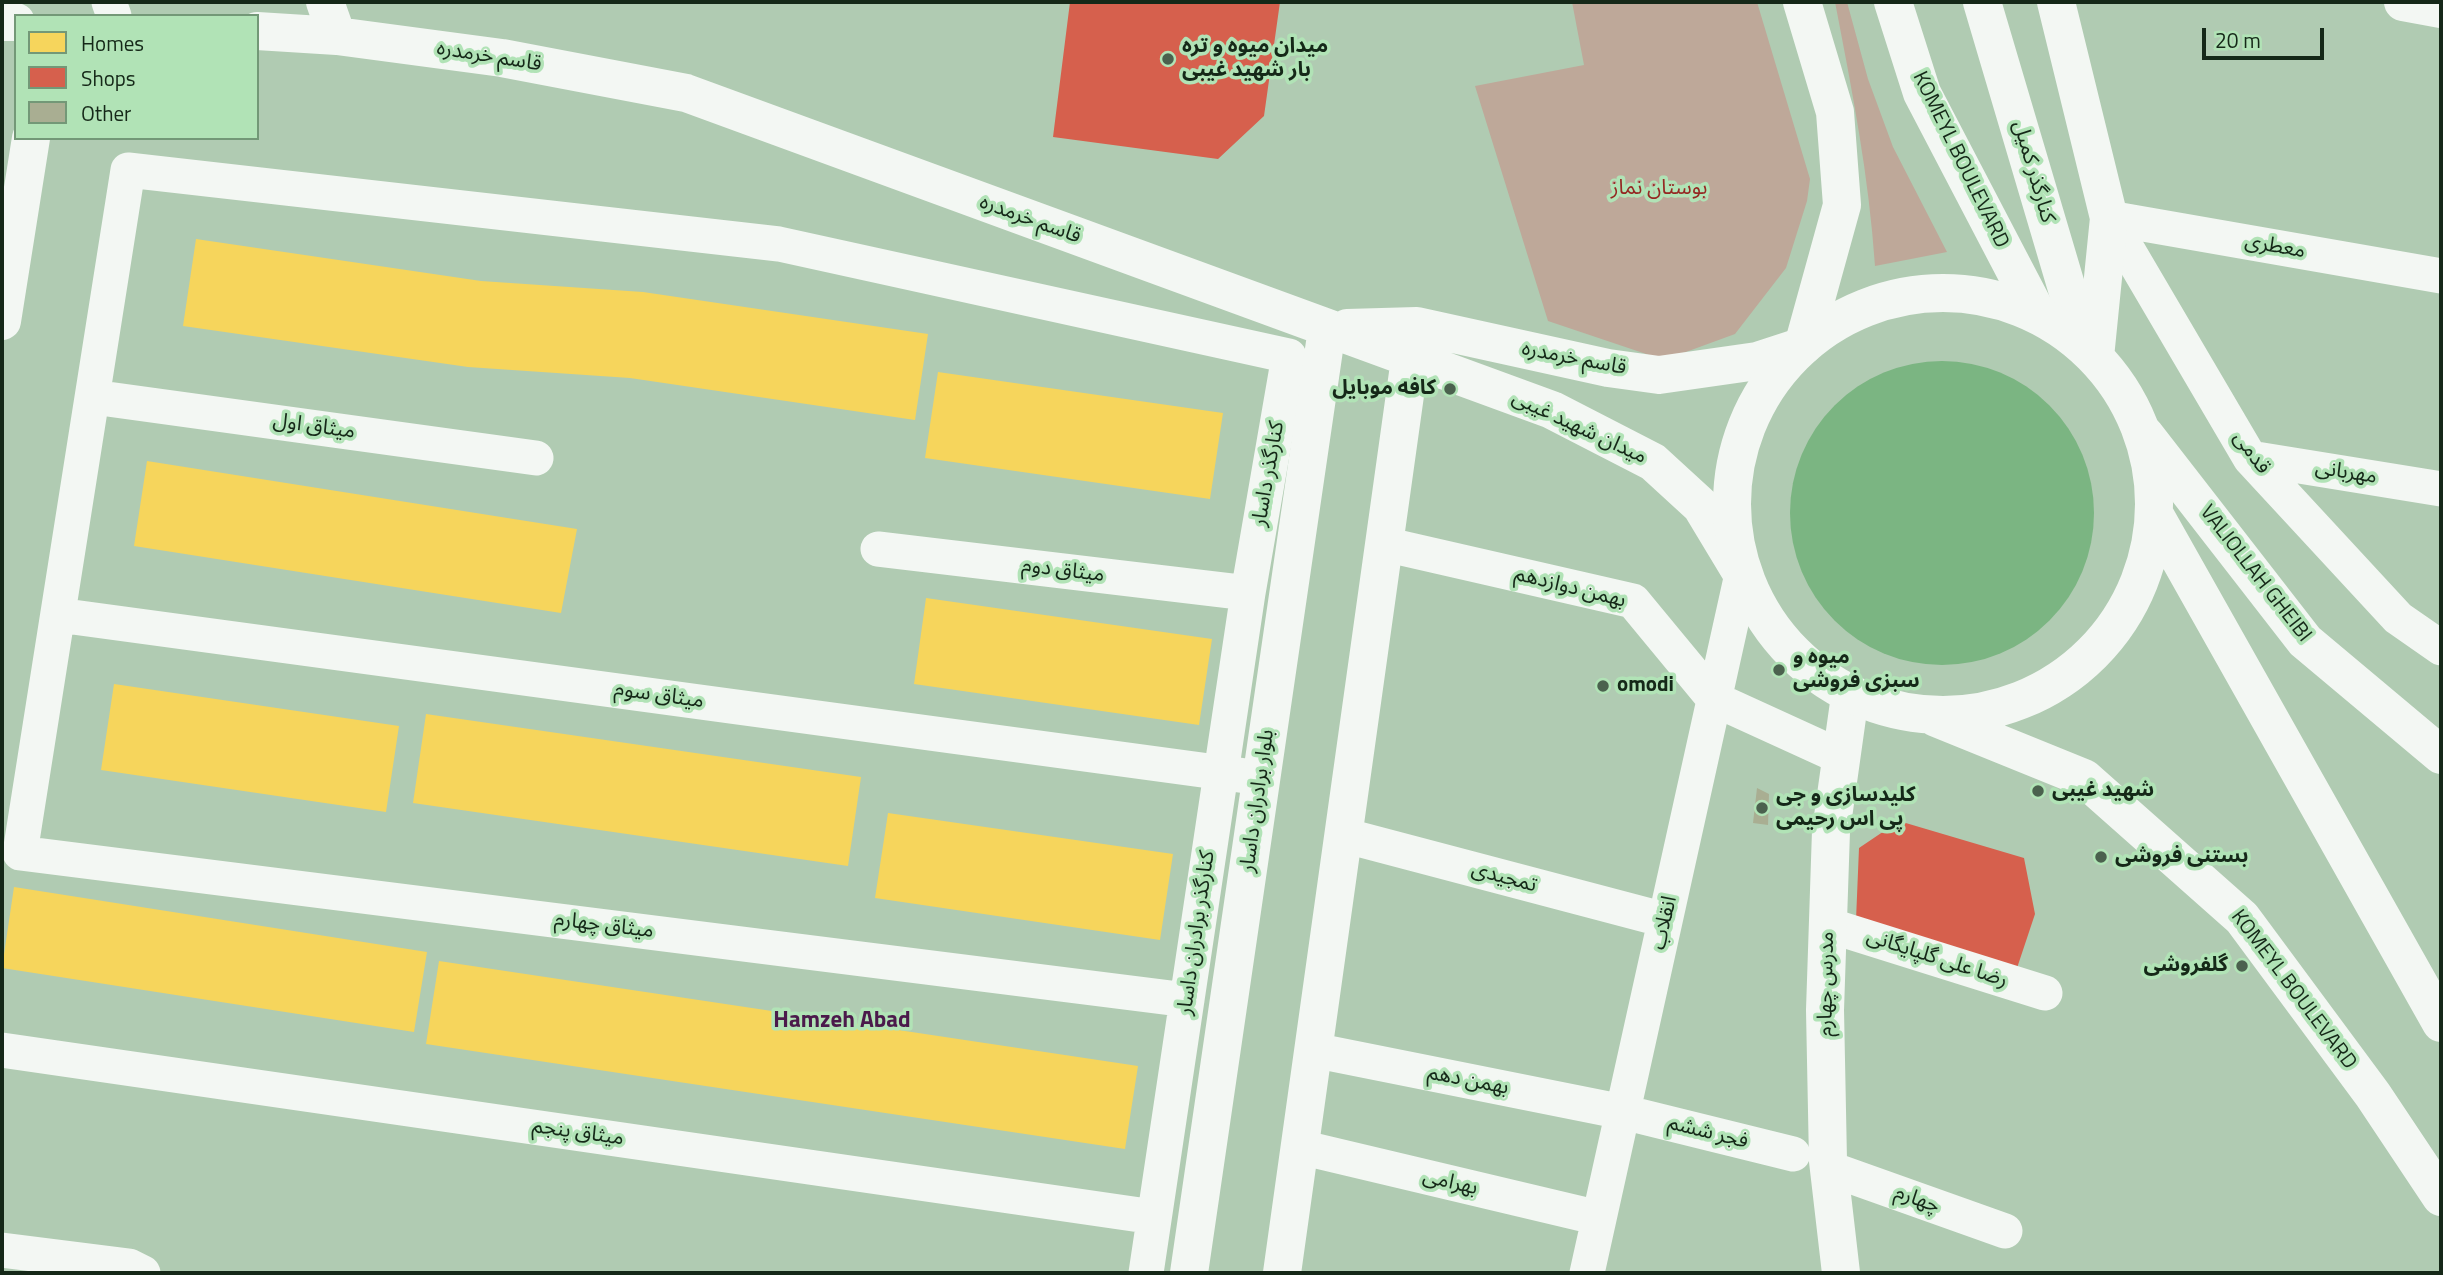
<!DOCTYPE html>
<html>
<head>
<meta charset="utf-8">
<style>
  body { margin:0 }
  #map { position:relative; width:2443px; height:1275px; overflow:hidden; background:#b0cbb2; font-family:"Titillium Web",sans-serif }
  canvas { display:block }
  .frame { position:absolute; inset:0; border:4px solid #152818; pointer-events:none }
  .legend { position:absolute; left:14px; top:14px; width:245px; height:126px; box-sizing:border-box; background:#b1e3b6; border:2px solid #739877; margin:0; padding:9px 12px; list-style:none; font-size:21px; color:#152818 }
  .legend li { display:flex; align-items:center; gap:14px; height:35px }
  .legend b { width:35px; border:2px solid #739877 }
  .scale { position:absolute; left:2202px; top:28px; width:122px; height:32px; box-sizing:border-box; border:4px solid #152818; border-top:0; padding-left:9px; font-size:21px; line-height:24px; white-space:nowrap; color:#152818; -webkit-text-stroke:5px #b1e3b6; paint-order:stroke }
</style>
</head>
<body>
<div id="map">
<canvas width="2443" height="1275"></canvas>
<div class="frame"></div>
<ul class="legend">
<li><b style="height:19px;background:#f6d55c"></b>Homes</li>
<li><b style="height:19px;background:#d6604d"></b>Shops</li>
<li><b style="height:19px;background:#a9ae92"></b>Other</li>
</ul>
<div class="scale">20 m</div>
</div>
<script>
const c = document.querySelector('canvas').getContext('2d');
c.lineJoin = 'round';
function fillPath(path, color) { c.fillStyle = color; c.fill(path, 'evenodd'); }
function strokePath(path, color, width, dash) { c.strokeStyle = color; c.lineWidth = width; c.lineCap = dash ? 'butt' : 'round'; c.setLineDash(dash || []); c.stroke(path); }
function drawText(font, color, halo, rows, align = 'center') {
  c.font = font + ' "Titillium Web","Noto Sans Arabic",sans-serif'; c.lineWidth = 7; c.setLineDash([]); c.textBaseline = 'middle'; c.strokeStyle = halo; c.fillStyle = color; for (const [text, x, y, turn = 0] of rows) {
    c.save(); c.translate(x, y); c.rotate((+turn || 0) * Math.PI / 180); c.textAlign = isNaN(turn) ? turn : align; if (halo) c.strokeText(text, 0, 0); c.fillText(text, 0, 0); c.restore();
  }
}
const green = new Path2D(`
  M 1572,2 L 1757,2 L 1810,179 L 1807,201 L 1786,268 L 1735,334 L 1664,360 L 1548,321 L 1475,86 L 1584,65 Z
  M 1835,2 L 1847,2 L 1868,79 L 1893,147 L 1947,252 L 1875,266 C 1869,176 1852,90 1835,2 Z`);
const water = new Path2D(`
  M1790 513a152 152 0 1 1 304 0a152 152 0 1 1-304 0Z`);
const homes = new Path2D(`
  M 196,239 L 481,281 L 643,292 L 928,334 L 915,420 L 630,378 L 468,367 L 183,326 Z
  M 938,372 L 1223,413 L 1210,499 L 925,458 Z
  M 147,461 L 577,529 L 561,613 L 134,546 Z
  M 926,598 L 1212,639 L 1199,725 L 914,684 Z
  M 114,684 L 399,726 L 386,812 L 101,770 Z
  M 426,714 L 861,777 L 848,866 L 413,803 Z
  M 888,813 L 1173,854 L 1160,940 L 875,898 Z
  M 14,887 L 427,952 L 414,1032 L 2,968 Z
  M 439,961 L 1138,1066 L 1125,1149 L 426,1044 Z`);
const shops = new Path2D(`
  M 1070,2 L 1280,2 L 1264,116 L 1218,159 L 1053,137 Z
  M 1899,821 L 2024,858 L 2035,914 L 2017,968 L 1856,920 L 1859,848 Z`);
const building = new Path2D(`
  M 1757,788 L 1769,794 L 1768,825 L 1753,823 Z`);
const minor = new Path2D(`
  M 109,2 L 114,16
  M 2109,218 L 2250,458 L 2398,618 L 2441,648
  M 2109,218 L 2441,276
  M 93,397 L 536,458
  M 2250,458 L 2441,489
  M 1384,544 L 1633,601 L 1714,699 L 1841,757
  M 878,549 L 1248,593
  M 58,615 L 1261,778
  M 1343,835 L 1665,920
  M 1828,925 L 2045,993
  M 1187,1000 L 20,853 L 128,170 L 779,244 L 1289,356
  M 2,1050 L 1154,1217
  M 1313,1050 L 1623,1112 L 1793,1154
  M 1300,1147 L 1599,1218
  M 1828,1168 L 2005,1231
  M 2,1250 L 129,1266 L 143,1273
  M 1146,1273 L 1248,593 L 1289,356
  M 1587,1273 L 1742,574`);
const tertiary = new Path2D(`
  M 325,2 L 337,36
  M 1982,2 L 2083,343
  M 2403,2 L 2441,9
  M 2,22 L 16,22
  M 257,31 L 337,36 L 502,58 L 686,93 L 1552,410 L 1653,462 L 1701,506 L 1742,574
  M 2,321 L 31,138
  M 1347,328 L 1417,326 L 1608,368 L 1659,375 L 1757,361 L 1803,346
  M 2145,435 L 2305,641 L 2441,755
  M 1189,1273 L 1327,329
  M 1282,1273 L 1410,359
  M 1841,1273 L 1828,1161 L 1825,1010 L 1831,831 L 1850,696`);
const primary = new Path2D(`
  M 1802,2 L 1835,112 L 1842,205 L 1803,346
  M 1893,2 L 1922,93 L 2037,313
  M 2056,2 L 2109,218 L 2095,357
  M1732 504a211 211 0 1 1 422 0a211 211 0 1 1-422 0Z
  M 2156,517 L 2441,1023
  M 1936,718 L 2084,778 L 2242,918 L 2373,1095 L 2441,1197`);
const markers = [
  [1168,59,7,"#4b614e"],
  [1450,389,7,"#4b614e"],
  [1779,670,7,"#4b614e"],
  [1603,686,7,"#4b614e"],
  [2038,791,7,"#4b614e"],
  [1762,808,7,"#4b614e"],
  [2101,857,7,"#4b614e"],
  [2242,966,7,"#4b614e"]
];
const poiNames = [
  ["میدان میوه و تره",1182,47],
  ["بار شهید غیبی",1182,71],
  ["کافه موبایل",1436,389,"right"],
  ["میوه و",1793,658],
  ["سبزی فروشی",1793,682],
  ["omodi",1617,686],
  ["شهید غیبی",2052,791],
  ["کلیدسازی و جی",1776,796],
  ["پی اس رحیمی",1776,820],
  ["بستنی فروشی",2115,857],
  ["گلفروشی",2228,966,"right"]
];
const streetNames = [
  ["قاسم خرمدره",489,57,9],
  ["KOMEYL BOULEVARD",1960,160,64],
  ["کنارگذر کمیل",2033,172,74],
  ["قاسم خرمدره",1030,220,20],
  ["معطری",2275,247,10],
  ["قاسم خرمدره",1574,359,11],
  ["میثاق اول",314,427,8],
  ["میدان شهید غیبی",1579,428,25],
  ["قدمی",2251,453,54],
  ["مهربانی",2346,473,9],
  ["کنارگذر داسار",1269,474,-80],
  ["میثاق دوم",1063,571,7],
  ["VALIOLLAH GHEIBI",2255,574,52],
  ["بهمن دوازدهم",1570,588,14],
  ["میثاق سوم",659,696,8],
  ["بلوار برادران داسار",1258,801,-82],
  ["تمجیدی",1504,878,15],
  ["انقلاب",1665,923,-77],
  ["میثاق چهارم",604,926,7],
  ["کنارگذر برادران داسار",1197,933,-82],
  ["رضا علی گلپایگانی",1937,959,18],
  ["مدرس چهارم",1827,984,-89],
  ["KOMEYL BOULEVARD",2293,990,53],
  ["بهمن دهم",1468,1081,11],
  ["میثاق پنجم",578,1133,8],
  ["فجر ششم",1708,1133,14],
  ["بهرامی",1450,1183,13],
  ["چهارم",1917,1200,20]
];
const parkNames = [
  ["بوستان نماز",1659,189]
];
const neighbourhoodNames = [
  ["Hamzeh Abad",842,1021]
];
fillPath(green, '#bea899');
fillPath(water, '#7bb582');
fillPath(homes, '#f6d55c');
fillPath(shops, '#d6604d');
fillPath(building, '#a9ae92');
strokePath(minor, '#f3f7f3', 35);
strokePath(tertiary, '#f3f7f3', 38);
strokePath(primary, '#f3f7f3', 38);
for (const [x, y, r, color] of markers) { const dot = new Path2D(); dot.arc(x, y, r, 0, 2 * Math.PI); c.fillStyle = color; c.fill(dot); strokePath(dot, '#b1e3b6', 2.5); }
drawText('bold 21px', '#152818', '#b1e3b6', poiNames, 'left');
drawText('21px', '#152818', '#b1e3b6', streetNames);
drawText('21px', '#952823', '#b1e3b6', parkNames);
drawText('bold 23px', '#4b1a4b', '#b1e3b6', neighbourhoodNames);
</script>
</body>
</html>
